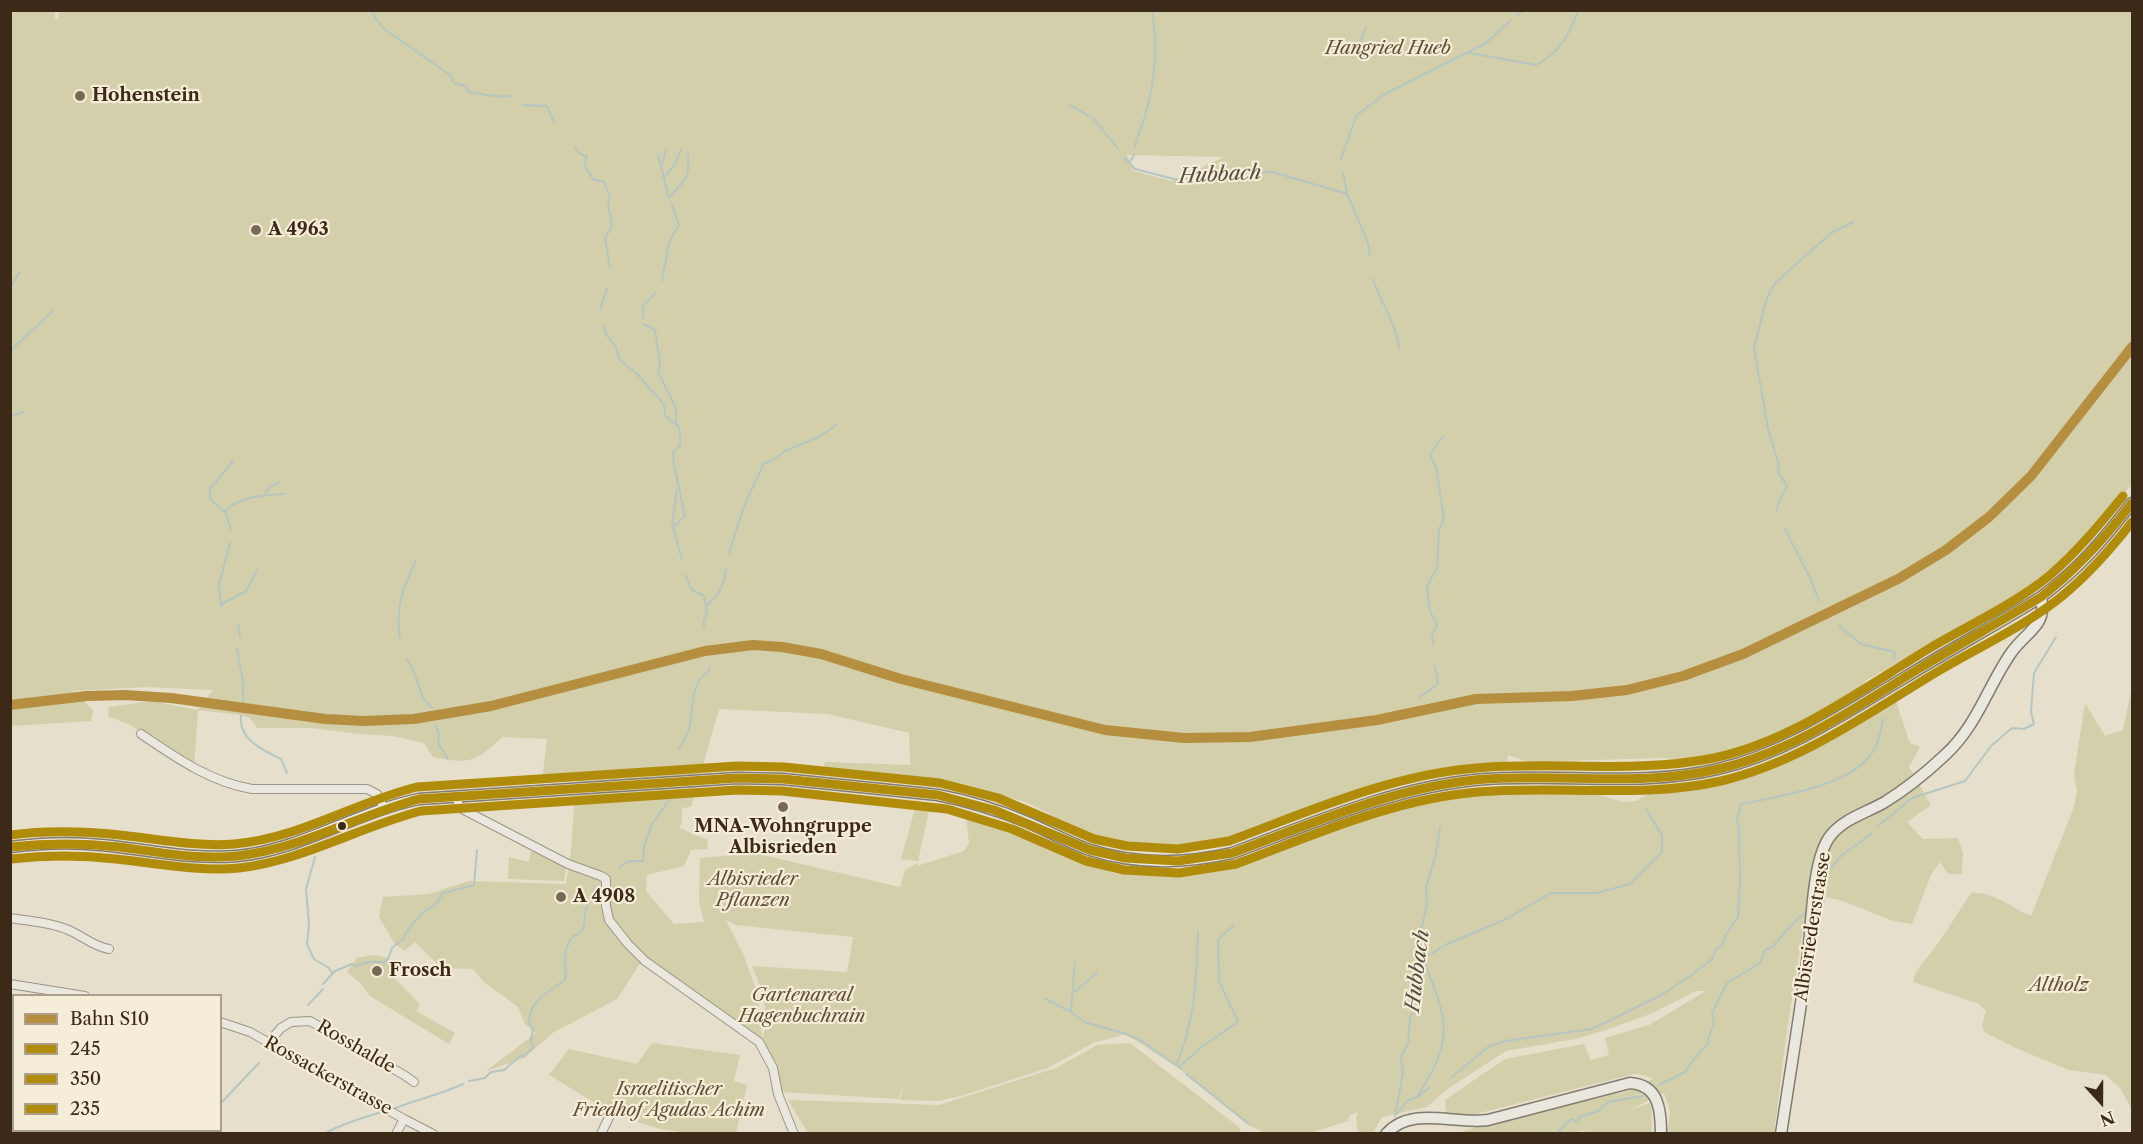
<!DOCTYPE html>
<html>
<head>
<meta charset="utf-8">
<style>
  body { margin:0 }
  #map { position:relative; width:2143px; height:1144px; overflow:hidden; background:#e6dfcc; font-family:"Libre Caslon Text",serif }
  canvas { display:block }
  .frame { position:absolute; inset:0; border:12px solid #3d2918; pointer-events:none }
  .legend { position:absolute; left:12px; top:994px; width:210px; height:138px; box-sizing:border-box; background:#f5edd7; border:2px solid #ab9f8b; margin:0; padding:8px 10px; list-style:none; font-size:18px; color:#3d2918 }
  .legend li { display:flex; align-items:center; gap:12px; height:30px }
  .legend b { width:30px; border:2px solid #ab9f8b }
  .north { position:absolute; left:2071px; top:1072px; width:60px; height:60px; -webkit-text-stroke:4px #f5edd7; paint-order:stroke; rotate:159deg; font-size:16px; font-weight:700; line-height:24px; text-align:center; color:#3d2918 }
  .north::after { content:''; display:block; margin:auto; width:21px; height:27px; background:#3d2918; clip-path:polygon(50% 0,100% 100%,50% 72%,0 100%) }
</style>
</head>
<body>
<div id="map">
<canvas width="2143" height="1144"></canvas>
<div class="frame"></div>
<ul class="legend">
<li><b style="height:8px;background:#b58e3f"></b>Bahn S10</li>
<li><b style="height:8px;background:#b18b0a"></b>245</li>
<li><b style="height:8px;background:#b18b0a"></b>350</li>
<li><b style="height:8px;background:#b18b0a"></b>235</li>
</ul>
<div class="north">N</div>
</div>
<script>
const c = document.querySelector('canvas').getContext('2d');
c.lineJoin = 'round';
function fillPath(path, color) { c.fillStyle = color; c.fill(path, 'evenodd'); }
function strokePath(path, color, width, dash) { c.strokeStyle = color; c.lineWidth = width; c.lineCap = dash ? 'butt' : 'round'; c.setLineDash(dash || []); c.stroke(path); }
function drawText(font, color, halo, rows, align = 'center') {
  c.font = font + ' "Libre Caslon Text",serif'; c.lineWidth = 4.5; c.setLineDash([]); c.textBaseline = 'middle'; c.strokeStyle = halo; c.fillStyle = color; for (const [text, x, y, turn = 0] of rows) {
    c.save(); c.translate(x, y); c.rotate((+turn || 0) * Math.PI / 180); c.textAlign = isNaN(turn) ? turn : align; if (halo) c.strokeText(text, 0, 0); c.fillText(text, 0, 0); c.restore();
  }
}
const green = new Path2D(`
  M 59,10 L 2132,11 L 2132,484 C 2104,519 2077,554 2041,581 L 1865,681 L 1863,690 L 1800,727 L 1766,743 L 1704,762 L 1663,758 L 1528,762 L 1508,755 L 1506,769 L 1429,778 L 1404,784 L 1392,784 L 1227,842 L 1172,849 L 1140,847 L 1109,842 L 1086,835 L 1064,825 L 1048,813 L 1026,802 L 1000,795 L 823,772 L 825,762 L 910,765 L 909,733 L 828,714 L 719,709 L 691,807 L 682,808 L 682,823 L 679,828 L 708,840 L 707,849 L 691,850 L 684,866 L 647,875 L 646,891 L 674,924 L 704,922 L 699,900 L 700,858 L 754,853 L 900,887 L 905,870 L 918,863 L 917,866 L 964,851 L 969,843 L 966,816 C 956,815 947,816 941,808 L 976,815 L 1092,866 L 1117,874 L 1182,876 L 1237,867 L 1355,822 L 1410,805 L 1475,792 L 1508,790 L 1562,791 L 1593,793 L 1623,802 L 1636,801 L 1648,794 L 1709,785 L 1771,767 L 1810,748 L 1895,699 L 1910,743 L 1920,747 L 1909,767 L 1931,805 L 1907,822 L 1923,839 L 1958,838 L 1963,853 L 1962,874 L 1948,874 L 1940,862 L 1931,875 L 1912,924 L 1893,921 L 1843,901 L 1809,893 L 1787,1030 L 1774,1133 L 1667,1133 L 1670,1111 L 1664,1093 L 1626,1112 L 1651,1102 L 1652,1133 L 1580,1133 L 1593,1127 L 1576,1133 L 1458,1133 L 1476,1127 L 1629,1091 L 1653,1079 L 1644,1075 L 1634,1074 L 1480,1113 L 1464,1116 L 1446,1113 L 1445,1100 L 1505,1059 L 1584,1044 L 1591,1060 L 1609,1055 L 1605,1038 L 1649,1025 L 1706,991 L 1696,991 L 1653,1013 L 1606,1030 L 1575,1039 L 1506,1051 L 1446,1090 L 1427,1107 L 1382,1117 L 1373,1133 L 1358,1133 L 1356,1118 L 1358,1112 L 1350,1115 L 1348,1121 L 1310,1133 L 1265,1133 L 1248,1125 L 1181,1070 L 1126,1034 L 1093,1043 L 1048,1068 L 961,1096 L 938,1101 L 899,1100 L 907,1079 L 898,1099 L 781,1092 L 762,1041 L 765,1029 L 765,1006 L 760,986 L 752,966 L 847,972 L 853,937 L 735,925 L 726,920 L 743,954 L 758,994 L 762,1037 L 760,1039 L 747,1028 L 710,1005 L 645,956 L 617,999 L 554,1032 L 524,1058 L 486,1071 L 536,1033 L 525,1024 L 518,1007 L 484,982 L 473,969 L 441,968 L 415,942 L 405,951 L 394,943 L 379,917 L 383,897 L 429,894 L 469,881 L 566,884 L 571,851 L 576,778 L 542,780 L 547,739 L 502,737 C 475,763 469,764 433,757 L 424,743 L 393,736 L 360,734 L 311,728 L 257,728 L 250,718 L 241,715 L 198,710 L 194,766 L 130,725 L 108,716 L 109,707 L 152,701 L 197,710 L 213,690 L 146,687 L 73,691 L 93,710 L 91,721 L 11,726 L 11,11 L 55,11 L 55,19 L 58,19 ZM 1127,156 L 1128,155 L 1224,157 L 1172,181 L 1133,171 Z
  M 2132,686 L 2132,1111 L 2121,1089 L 2106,1075 L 2069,1070 L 2018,1049 L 1984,1032 L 1982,1025 L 1986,1011 L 1979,1004 L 1913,982 L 1916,972 L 1941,939 L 1971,893 C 1992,891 2012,908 2031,916 L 2074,807 L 2077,791 L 2074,774 L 2085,703 L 2105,736 L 2123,730 Z
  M 916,805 L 930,806 L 918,861 L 901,859 Z
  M 531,851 L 566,867 L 564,881 L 508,879 L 509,857 L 529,862 Z
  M 373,955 L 390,958 L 395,979 L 420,1004 L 416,1011 L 455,1033 L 449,1044 L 370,996 L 360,983 L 347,972 L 357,958 Z
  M 652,1043 L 740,1055 L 734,1081 L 747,1085 L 736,1133 L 687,1133 L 660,1129 L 613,1114 L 549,1075 L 569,1049 L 637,1064 Z
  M 1130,1043 L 1240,1128 L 1241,1133 L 808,1133 L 788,1100 L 939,1105 L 1056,1068 L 1097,1045 Z`);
const stream = new Path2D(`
  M 370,10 L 384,29 L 449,74 L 454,83 L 465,86 L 469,92 C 484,94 496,98 510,96
  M 1409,11 L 1416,10
  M 1517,15 L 1525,10
  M 1470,53 L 1536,65 C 1564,49 1566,38 1579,10
  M 1355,54 L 1366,27
  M 523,105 L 547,106 L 554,123
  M 1070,105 L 1094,119 L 1118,149
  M 1135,147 C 1137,136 1142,127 1145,116 C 1155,82 1158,45 1152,10
  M 575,148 L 579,153 L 587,157 L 584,165 L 593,179 L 604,182 L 610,197 L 608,204 L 612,226 L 605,238 L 610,268
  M 658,155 L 669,198 C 684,179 690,182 688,154
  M 1125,158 L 1135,169 L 1170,178 L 1179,180 L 1228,172 L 1273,172 L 1347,194
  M 1341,159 L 1356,116 L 1385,94 L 1486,43 L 1511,20
  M 1129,163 L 1134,155
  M 661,164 L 663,162 L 666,148
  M 1343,172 L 1347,194 L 1368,243 L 1370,255
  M 665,177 L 675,164 L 681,149
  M 1373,279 C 1380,301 1398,327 1399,349
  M 662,281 L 669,242 L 679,225 L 671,202
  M 10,288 L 20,272
  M 600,310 L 607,288
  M 643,319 L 643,306 L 656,292
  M 644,324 L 655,330 L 660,364 L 658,372 L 676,408 L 676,421 L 680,431 L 680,445 L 673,453 L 674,464 L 685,516 L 673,527 L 682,560
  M 603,326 L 608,337 L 616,347 L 617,353 L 620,360 L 636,373 L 664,404 L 665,415 L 677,426
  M 10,351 L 53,311
  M 10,416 L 23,412
  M 265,493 L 270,487 L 279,482
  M 1777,510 L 1779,502 L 1787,486 L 1778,472 L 1779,465 L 1768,429 L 1754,347 L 1767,298 L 1775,283 L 1831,233 L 1853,222
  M 225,512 C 236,496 267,495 285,494
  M 672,525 L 677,490
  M 1784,527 L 1811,580 L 1819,601
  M 231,530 L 226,513 L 210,499 L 210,489 L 233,461
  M 729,553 L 744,506 L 764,463 L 772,461 L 785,451 L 819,437 L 836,425
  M 685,575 L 692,590 L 704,596 L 707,614 L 704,620 L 704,627
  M 222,604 L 246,591 L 257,570
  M 221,606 L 219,585 L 230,543
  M 706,606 C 720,593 723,588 726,569
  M 238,624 L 240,637
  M 1839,626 L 1861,644 L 1895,652 L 1894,660
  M 400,638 C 395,607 403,588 416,560
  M 1433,645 L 1432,636 L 1437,625 L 1430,611 L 1427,586 L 1437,568 L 1439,529 L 1444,519 L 1436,467 L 1430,455 L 1443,436
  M 237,649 L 243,683 L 243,704
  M 406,659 L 412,667 L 423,698 L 432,708
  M 1420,697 L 1438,684 L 1435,666
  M 241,715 C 238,739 262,750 281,759 L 287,773
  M 436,725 L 439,734 L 438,743 L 448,759
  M 679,749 C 682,744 686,738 688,732 C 696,711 687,685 709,671 L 710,666
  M 1878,826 L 1912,798 L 1965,781 L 1991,746 L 2012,728 L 2024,729 L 2034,724 L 2031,712 L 2034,673 L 2056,637
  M 315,857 L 306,889 L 309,924 L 307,944 L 314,959 L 329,968 L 332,973
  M 619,868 L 629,861 L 643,861 L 644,847 L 651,826 L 669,800
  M 1824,901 L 1826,873 L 1841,856 L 1871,834
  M 323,984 L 335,971 L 352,964 L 356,966 L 369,962 L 384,962 L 388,959 L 392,948 L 404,938 L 407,931 L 422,913 L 435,905 L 443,893 L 474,885 L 477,850
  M 1074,992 L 1097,973
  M 1044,998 L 1071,1012 L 1084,1022 L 1123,1033 L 1140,1040 L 1179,1067
  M 308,1005 L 323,989
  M 1071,1012 L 1075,962
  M 10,1059 L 14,1061
  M 1176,1065 C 1196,1020 1196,979 1198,931
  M 1181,1069 L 1179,1067 L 1204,1045 L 1238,1022 L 1219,981 L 1218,940 L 1234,925
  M 1186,1074 L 1249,1124
  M 1452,1077 L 1488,1047 L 1505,1041 L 1592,1029 L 1661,995 L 1686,979 L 1712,959 L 1716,949 L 1722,945 L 1726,934 L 1738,917 L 1740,883 L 1739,828 L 1737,820 L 1741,804 C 1780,796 1858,786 1876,746 C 1880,738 1881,728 1883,719
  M 469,1081 L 485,1078 L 491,1072 L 504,1070 L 520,1056 L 524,1056 L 533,1048 L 531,1039 L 533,1030 L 529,1022 C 529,1001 549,991 565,980 C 568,961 560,957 572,937 C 589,929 582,924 586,909 C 588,902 593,894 596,886
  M 1659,1085 L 1685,1072 C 1687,1068 1705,1045 1709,1043 L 1708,1039 L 1714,1023 L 1712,1013 L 1727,983 L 1760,963 L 1765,950 L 1773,946 L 1799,917 L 1808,912
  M 1417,1097 C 1431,1075 1448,1047 1443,1020 C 1441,1002 1432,983 1426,966 L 1426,957 L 1447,944 L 1506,919 L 1551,893 L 1597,893 L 1630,884 L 1662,852 L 1662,835 L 1646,809
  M 220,1104 L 259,1063
  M 396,1108 C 418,1099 442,1094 463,1084
  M 1397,1114 L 1407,1101 L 1417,1097 L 1429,1088
  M 1395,1116 L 1403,1072 L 1401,1056 L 1408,1044 L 1410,1017 L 1415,1010 L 1414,997 L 1417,990 L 1418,944 L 1427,904 L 1426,888 L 1436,854 L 1440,827
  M 196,1134 L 198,1130
  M 323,1134 C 341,1125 360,1118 379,1113
  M 1395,1134 L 1396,1133
  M 1548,1134 L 1550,1132 L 1553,1134
  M 1556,1134 L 1571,1119 L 1576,1122 L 1580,1117 L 1598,1111 L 1608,1102 L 1643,1096`);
const street = new Path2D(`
  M 141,734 C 175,757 210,782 252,789 L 367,789 L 377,794 L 384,808
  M 456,796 L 458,803 L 462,809 L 568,864 L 601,876 L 606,879 L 606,906 L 609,920 L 628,944 L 645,961 L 759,1042 L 773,1068 L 778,1094 L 794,1134
  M 10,918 C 29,921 49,922 66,929 C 82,935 92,946 109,949
  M 10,984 L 85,996
  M 220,1022 L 250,1032 L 404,1119 L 433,1134
  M 268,1043 L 281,1028 L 291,1022 L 310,1021 L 404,1075 L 414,1082
  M 396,1134 L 404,1119
  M 601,1134 L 611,1113`);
const secondary = new Path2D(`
  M 10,847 C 40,843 71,842 101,845 C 146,849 192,860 237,856 C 301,850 356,812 419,799 L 737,778 L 783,779 L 938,795 C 969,801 998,810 1027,822 C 1048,831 1068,842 1090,850 C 1137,865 1184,864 1232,853 C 1311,824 1390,789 1474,780 C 1556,772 1637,788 1718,769 C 1787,753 1845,713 1904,678 C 1949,650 1996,625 2041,597 C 2079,569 2103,540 2132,503
  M 10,1133 L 16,1134
  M 1386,1134 C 1411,1105 1455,1125 1488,1120 L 1630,1083 C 1659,1085 1661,1110 1661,1134
  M 1781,1134 C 1790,1074 1800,1014 1808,954 C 1812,924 1812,858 1831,835 C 1845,818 1866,813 1885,802 C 1906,789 1927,772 1945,755 C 1977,726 1988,686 2011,653 C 2026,631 2048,626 2041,597`);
const bus1 = new Path2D(`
  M 10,847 C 47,843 83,843 119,847 C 158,852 198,860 237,856 C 301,849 358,815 419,799 L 737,778 L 783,779 L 938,795 L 994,810 L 1090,850 L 1125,858 L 1178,861 L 1232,853 C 1311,824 1390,789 1474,780 C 1555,772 1638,788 1718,769 C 1792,752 1856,707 1920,668 C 1960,644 2001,621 2041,597 C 2076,570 2105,538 2132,503`);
const bus2 = new Path2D(`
  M 11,859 C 46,855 81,855 116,859 C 156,863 198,872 239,868 C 302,861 359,827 421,811 L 737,790 L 782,791 L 947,809 L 1012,829 L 1086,861 L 1124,870 L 1179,873 L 1236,864 C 1314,835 1394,799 1478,792 C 1559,785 1641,799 1721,781 C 1802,762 1871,711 1942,669 C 1981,646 2025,626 2061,597 C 2088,575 2111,549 2132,522`);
const bus3 = new Path2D(`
  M 10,835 C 47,830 83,831 120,835 C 158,839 196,847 234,844 C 298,839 355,802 417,787 L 737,766 L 784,767 L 940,783 L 998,798 L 1094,839 L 1127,846 L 1178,849 L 1229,841 C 1308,812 1390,775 1476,768 C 1555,761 1635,774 1714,758 C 1793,741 1862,689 1930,648 C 1969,625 2013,605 2049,576 C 2077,552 2100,524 2123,496`);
const rail1 = new Path2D(`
  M 10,705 L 87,696 L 125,695 L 171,698 L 325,719 L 364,721 L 414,719 L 491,706 L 705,651 L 753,645 L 782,647 L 821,654 L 901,679 L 1105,730 L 1184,738 L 1250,737 L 1377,720 L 1476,699 L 1572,696 L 1627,690 L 1683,676 L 1743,654 L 1898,579 L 1946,550 L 1989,517 L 2031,476 L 2132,347`);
const markers = [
  [80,96,6,"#786957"],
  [256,230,6,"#786957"],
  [783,807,6,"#786957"],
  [342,826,5,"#3d2918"],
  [561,897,6,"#786957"],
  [377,971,6,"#786957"]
];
const parkNames = [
  ["Hangried Hueb",1388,49],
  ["Albisrieder",753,880],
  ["Pflanzen",753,901],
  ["Altholz",2059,986],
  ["Gartenareal",802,996],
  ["Hagenbuchrain",802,1017],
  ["Israelitischer",669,1090],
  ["Friedhof Agudas Achim",669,1111]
];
const poiNames = [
  ["Hohenstein",92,96],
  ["A 4963",268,230],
  ["MNA-Wohngruppe",783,827,"center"],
  ["Albisrieden",783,848,"center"],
  ["A 4908",573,897],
  ["Frosch",389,971]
];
const streetNames = [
  ["Albisriederstrasse",1813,927,-81],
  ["Rosshalde",356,1047,30],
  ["Rossackerstrasse",328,1076,29]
];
const waterNames = [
  ["Hubbach",1220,175,-3],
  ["Hubbach",1418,971,-83]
];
fillPath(green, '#d2cfaa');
strokePath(stream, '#b5c6c2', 2);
strokePath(street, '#9b9487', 10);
strokePath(secondary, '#827b70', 13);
strokePath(street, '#eae7de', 8);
strokePath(secondary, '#eae7de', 10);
strokePath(bus1, '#b18b0a', 9);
strokePath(bus2, '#b18b0a', 9);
strokePath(bus3, '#b18b0a', 9);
strokePath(rail1, '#b58e3f', 10);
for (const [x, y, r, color] of markers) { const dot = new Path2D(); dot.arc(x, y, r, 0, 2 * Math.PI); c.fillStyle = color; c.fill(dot); strokePath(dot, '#f5edd7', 2); }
drawText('italic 18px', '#5e4f36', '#f5edd7', parkNames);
drawText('bold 18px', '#3d2918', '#f5edd7', poiNames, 'left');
drawText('18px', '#3d2918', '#f5edd7', streetNames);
drawText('italic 20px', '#564e42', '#f5edd7', waterNames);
</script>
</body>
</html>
